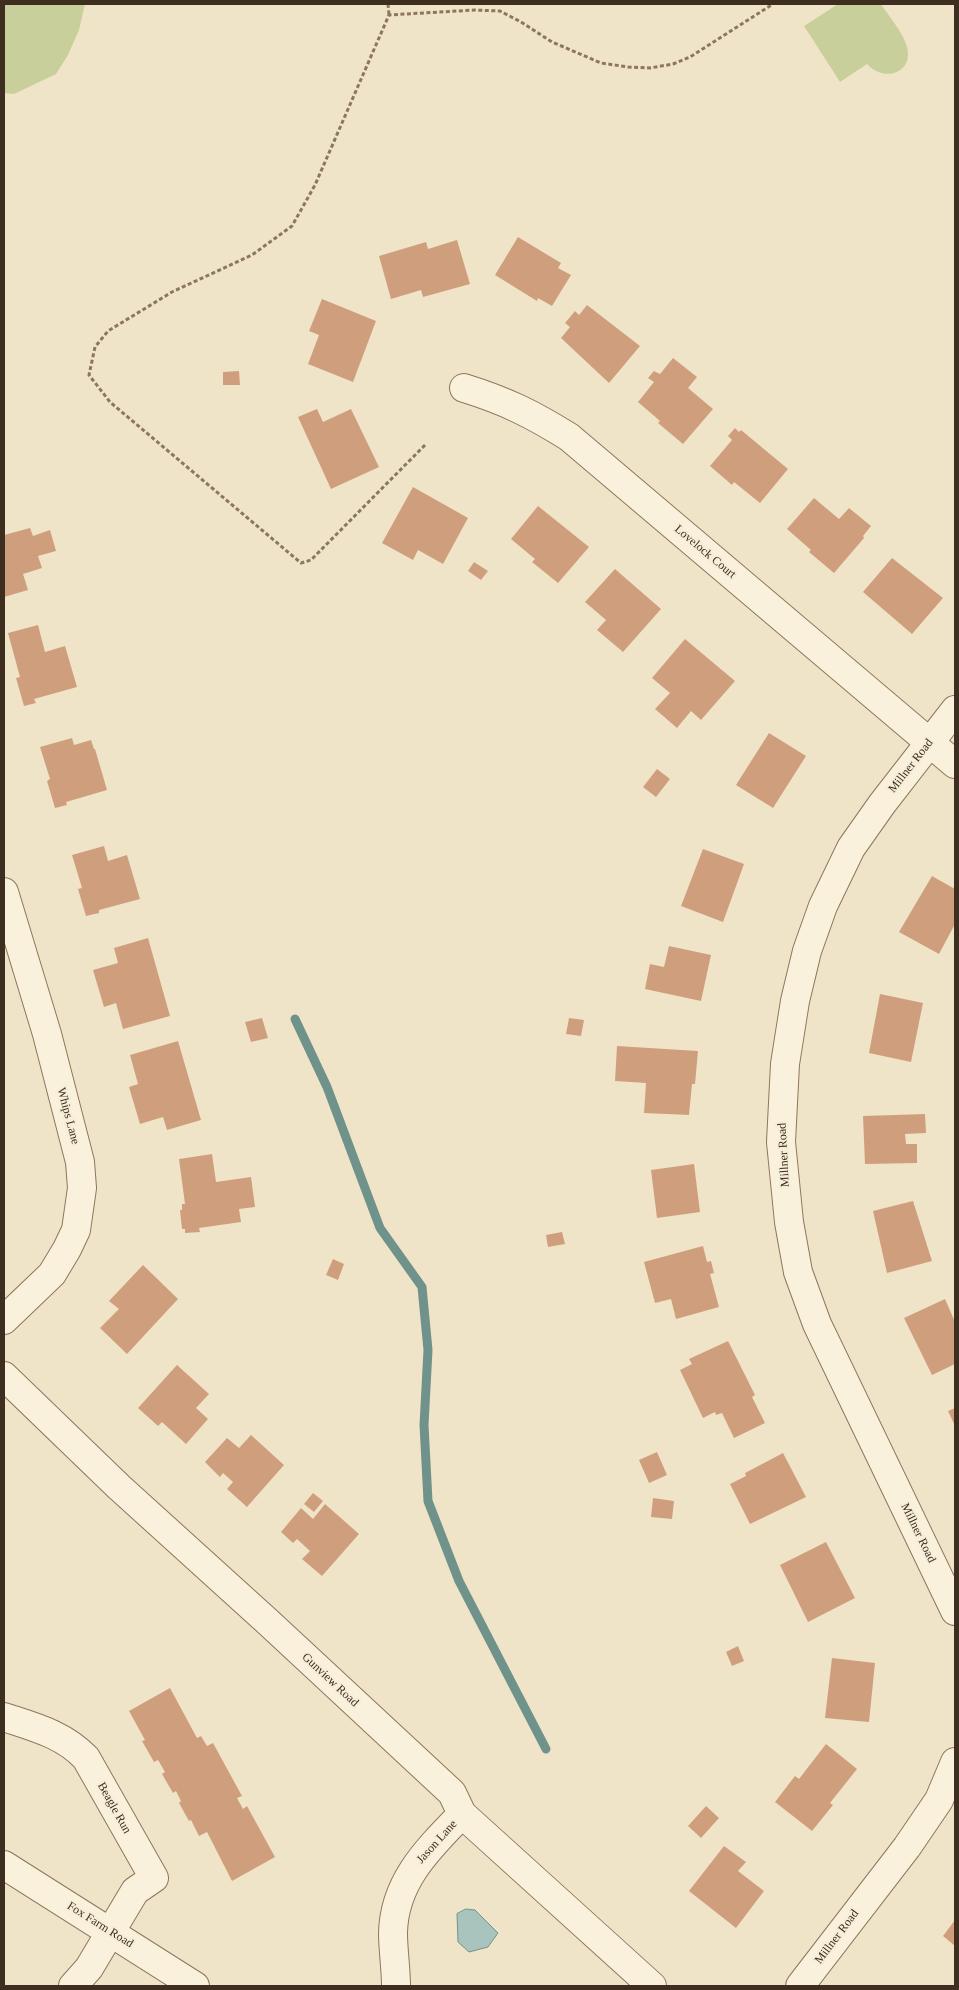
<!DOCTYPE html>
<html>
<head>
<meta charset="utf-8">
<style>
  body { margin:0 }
  #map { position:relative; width:959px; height:1990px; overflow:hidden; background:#f0e4c8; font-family:Georgia,serif }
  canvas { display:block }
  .frame { position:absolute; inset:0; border:5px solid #3d2e20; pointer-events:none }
</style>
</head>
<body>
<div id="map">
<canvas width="959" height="1990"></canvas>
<div class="frame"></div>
</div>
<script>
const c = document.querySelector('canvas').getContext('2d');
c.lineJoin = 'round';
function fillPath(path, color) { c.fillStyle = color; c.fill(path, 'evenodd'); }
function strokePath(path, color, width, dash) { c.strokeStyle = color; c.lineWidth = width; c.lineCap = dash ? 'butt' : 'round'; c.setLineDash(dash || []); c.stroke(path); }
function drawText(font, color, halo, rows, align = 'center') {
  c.font = font + ' Georgia,serif'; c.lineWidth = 4.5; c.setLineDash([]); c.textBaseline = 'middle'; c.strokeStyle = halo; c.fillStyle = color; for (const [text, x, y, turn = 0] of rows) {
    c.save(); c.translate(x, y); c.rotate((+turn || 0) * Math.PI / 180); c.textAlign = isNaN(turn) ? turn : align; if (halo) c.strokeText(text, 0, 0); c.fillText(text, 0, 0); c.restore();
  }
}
const green = new Path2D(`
  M 4,4 L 85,4 L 79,30 L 68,55 L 56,74 L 14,94 L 4,93 Z
  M 838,4 L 881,4 C 889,17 903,32 907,47 C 914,73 884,83 867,64 L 840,82 L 804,26 Z`);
const water = new Path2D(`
  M 466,1909 L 475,1910 L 498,1933 L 488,1947 L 469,1952 L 458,1942 L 457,1914 Z`);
const stream = new Path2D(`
  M 295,1019 L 327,1087 L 380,1228 L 422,1287 L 428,1350 L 424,1425 L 428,1501 L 459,1581 L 546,1749`);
const building = new Path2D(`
  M 518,237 L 561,263 L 558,268 L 571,275 L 552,306 L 538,298 L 537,301 L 495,275 Z
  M 457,240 L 470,284 L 423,297 L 421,290 L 391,299 L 379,256 L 426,242 L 428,249 Z
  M 322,299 L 376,321 L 353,382 L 308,364 L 319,335 L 309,331 Z
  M 587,305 L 640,346 L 609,383 L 561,338 L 570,327 L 565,323 L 575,311 L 579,315 Z
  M 673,358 L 697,377 L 688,388 L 713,409 L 683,444 L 658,423 L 660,421 L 638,402 L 654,382 L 648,378 L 654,371 L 660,374 Z
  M 239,371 L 240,385 L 223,385 L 223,372 Z
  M 317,409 L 323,422 L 351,409 L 379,467 L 331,489 L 298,417 Z
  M 735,428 L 739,432 L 741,430 L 788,469 L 760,503 L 734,482 L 732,485 L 710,466 L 732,440 L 728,436 Z
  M 413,487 L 468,518 L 443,564 L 418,550 L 413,560 L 382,543 Z
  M 814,498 L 839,519 L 849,508 L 871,526 L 863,536 L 864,538 L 834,573 L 809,552 L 811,550 L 787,529 Z
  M 538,506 L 589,547 L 558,583 L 532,562 L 535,559 L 511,539 Z
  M 30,528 L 33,536 L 50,530 L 56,551 L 38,556 L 42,568 L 23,574 L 28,590 L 4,597 L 4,535 Z
  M 892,558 L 943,598 L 912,634 L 863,592 Z
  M 474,562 L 488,571 L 481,580 L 468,571 Z
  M 615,569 L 661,609 L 623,652 L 597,630 L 606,620 L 585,602 Z
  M 38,625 L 45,652 L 65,646 L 77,687 L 34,699 L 36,703 L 24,706 L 16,678 L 20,677 L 8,633 Z
  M 685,639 L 735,681 L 701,720 L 691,711 L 677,728 L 655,709 L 670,693 L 652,678 Z
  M 769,733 L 806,756 L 773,808 L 736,785 Z
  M 72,738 L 74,745 L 91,740 L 94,749 L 95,749 L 107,790 L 66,802 L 67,805 L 55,808 L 47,781 L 50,779 L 40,747 Z
  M 657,769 L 670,779 L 656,797 L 643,787 Z
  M 104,846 L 108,861 L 127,855 L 140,899 L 99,910 L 99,913 L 86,916 L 78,889 L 82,888 L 72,855 Z
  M 703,849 L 744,864 L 723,922 L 681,906 Z
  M 932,876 L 955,889 L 955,924 L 939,954 L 899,932 Z
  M 148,938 L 170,1016 L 123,1029 L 116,1003 L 104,1007 L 93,970 L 118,963 L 114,948 Z
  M 669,946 L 711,955 L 701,1001 L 645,989 L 650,964 L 664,967 Z
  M 880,994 L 923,1003 L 911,1062 L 869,1053 Z
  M 262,1018 L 268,1038 L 251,1042 L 245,1022 Z
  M 569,1018 L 584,1020 L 581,1036 L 566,1034 Z
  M 178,1041 L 201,1120 L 167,1130 L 163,1117 L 140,1124 L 129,1087 L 138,1084 L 130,1055 Z
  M 617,1046 L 698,1051 L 695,1084 L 692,1084 L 689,1115 L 644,1113 L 646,1083 L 615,1081 Z
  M 925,1114 L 926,1133 L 905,1134 L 906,1144 L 917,1144 L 917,1163 L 865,1164 L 863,1116 Z
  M 212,1154 L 216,1182 L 251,1177 L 255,1207 L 239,1209 L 241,1222 L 199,1228 L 200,1232 L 185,1233 L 185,1229 L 182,1229 L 180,1210 L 182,1210 L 182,1204 L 185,1204 L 179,1159 Z
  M 694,1164 L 700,1212 L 657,1218 L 651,1170 Z
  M 913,1201 L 932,1261 L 887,1273 L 873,1211 Z
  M 562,1232 L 565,1244 L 548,1247 L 546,1235 Z
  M 703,1246 L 707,1262 L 711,1261 L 714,1273 L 710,1274 L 719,1307 L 676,1319 L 671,1299 L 655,1303 L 644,1262 Z
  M 333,1259 L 344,1264 L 338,1280 L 326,1275 Z
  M 143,1265 L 178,1299 L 127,1354 L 100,1328 L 119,1309 L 109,1301 Z
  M 945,1299 L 955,1322 L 955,1364 L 932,1375 L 904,1318 Z
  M 728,1341 L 755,1395 L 752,1397 L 765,1423 L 734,1438 L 722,1413 L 716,1415 L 715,1412 L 703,1418 L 680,1370 L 692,1364 L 689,1359 Z
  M 177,1365 L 209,1394 L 196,1408 L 208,1419 L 186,1444 L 162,1422 L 158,1426 L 138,1408 Z
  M 955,1408 L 955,1426 L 948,1411 Z
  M 251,1435 L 284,1465 L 247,1507 L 227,1489 L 233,1482 L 223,1473 L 220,1477 L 205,1462 L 227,1438 L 239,1448 Z
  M 657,1452 L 667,1475 L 649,1483 L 639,1460 Z
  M 783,1453 L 806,1497 L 750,1524 L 730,1484 L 746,1476 L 745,1473 Z
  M 313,1493 L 323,1501 L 314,1512 L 304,1504 Z
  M 653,1498 L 674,1501 L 672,1519 L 651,1517 Z
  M 325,1504 L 359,1534 L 322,1576 L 302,1559 L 310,1551 L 297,1539 L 293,1543 L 281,1532 L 301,1508 L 313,1519 Z
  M 826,1542 L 855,1598 L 808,1622 L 780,1565 Z
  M 738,1646 L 744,1661 L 732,1666 L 726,1652 Z
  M 832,1658 L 875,1663 L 869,1722 L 825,1718 Z
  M 170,1688 L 197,1738 L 201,1736 L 207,1746 L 213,1743 L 242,1796 L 237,1798 L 243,1809 L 247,1806 L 275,1857 L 232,1881 L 207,1832 L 199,1836 L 191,1820 L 189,1821 L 179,1803 L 181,1801 L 176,1791 L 173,1793 L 162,1774 L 165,1772 L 158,1760 L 154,1762 L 142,1741 L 145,1740 L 129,1711 Z
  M 826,1744 L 857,1769 L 830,1803 L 833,1805 L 812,1831 L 775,1802 L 795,1776 L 799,1779 Z
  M 706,1806 L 719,1818 L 701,1838 L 688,1826 Z
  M 724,1846 L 746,1862 L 738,1871 L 764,1891 L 736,1928 L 689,1891 Z
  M 955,1920 L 955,1946 L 943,1936 Z`);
const path = new Path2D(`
  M 388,4 L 389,15
  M 425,445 L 311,560 L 301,563 L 110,402 L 89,375 L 95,347 L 108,331 L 172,292 L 252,255 L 292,226 L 315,185 L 389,15 L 474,10 L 500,11 L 521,22 L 552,42 L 601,63 L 628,67 L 650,68 L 673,64 L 690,57 L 773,4`);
const minor = new Path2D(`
  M 464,388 C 506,401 532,414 569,437 L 955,764
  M 955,710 L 882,804 L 851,848 L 823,906 L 807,951 L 795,1001 L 785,1064 L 781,1142 L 789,1222 L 798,1272 L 817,1324 L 955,1611
  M 4,892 L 47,1034 L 80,1162 L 82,1188 L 76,1230 L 67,1249 L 52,1274 L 4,1320
  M 4,1376 L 119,1487 L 268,1622 L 452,1793 L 462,1814 L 652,1986
  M 4,1717 C 34,1727 63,1734 86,1758 L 154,1878 L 135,1891 L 89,1968 L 73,1986
  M 4,1865 L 195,1986
  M 396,1986 C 396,1969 393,1950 393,1933 C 394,1881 429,1848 462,1814
  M 800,1986 L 907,1847 L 939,1800 L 955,1762`);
const streetNames = [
  ["Lovelock Court",705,552,40],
  ["Millner Road",911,766,-52],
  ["Whips Lane",68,1116,75],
  ["Millner Road",784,1155,-93],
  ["Millner Road",918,1533,64],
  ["Gunview Road",330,1680,43],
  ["Beagle Run",114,1808,61],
  ["Jason Lane",437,1842,-48],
  ["Fox Farm Road",100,1925,32],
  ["Millner Road",837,1937,-53]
];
fillPath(green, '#c9cf9b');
fillPath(water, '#a9c4bc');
strokePath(water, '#6f938a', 1);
strokePath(stream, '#6f938a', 9);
fillPath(building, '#cf9f7d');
strokePath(minor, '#8d765c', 30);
strokePath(path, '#8d765c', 3, [4, 2.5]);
strokePath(minor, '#faf1dc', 28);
drawText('12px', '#3d2e20', '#f7eed8', streetNames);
</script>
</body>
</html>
